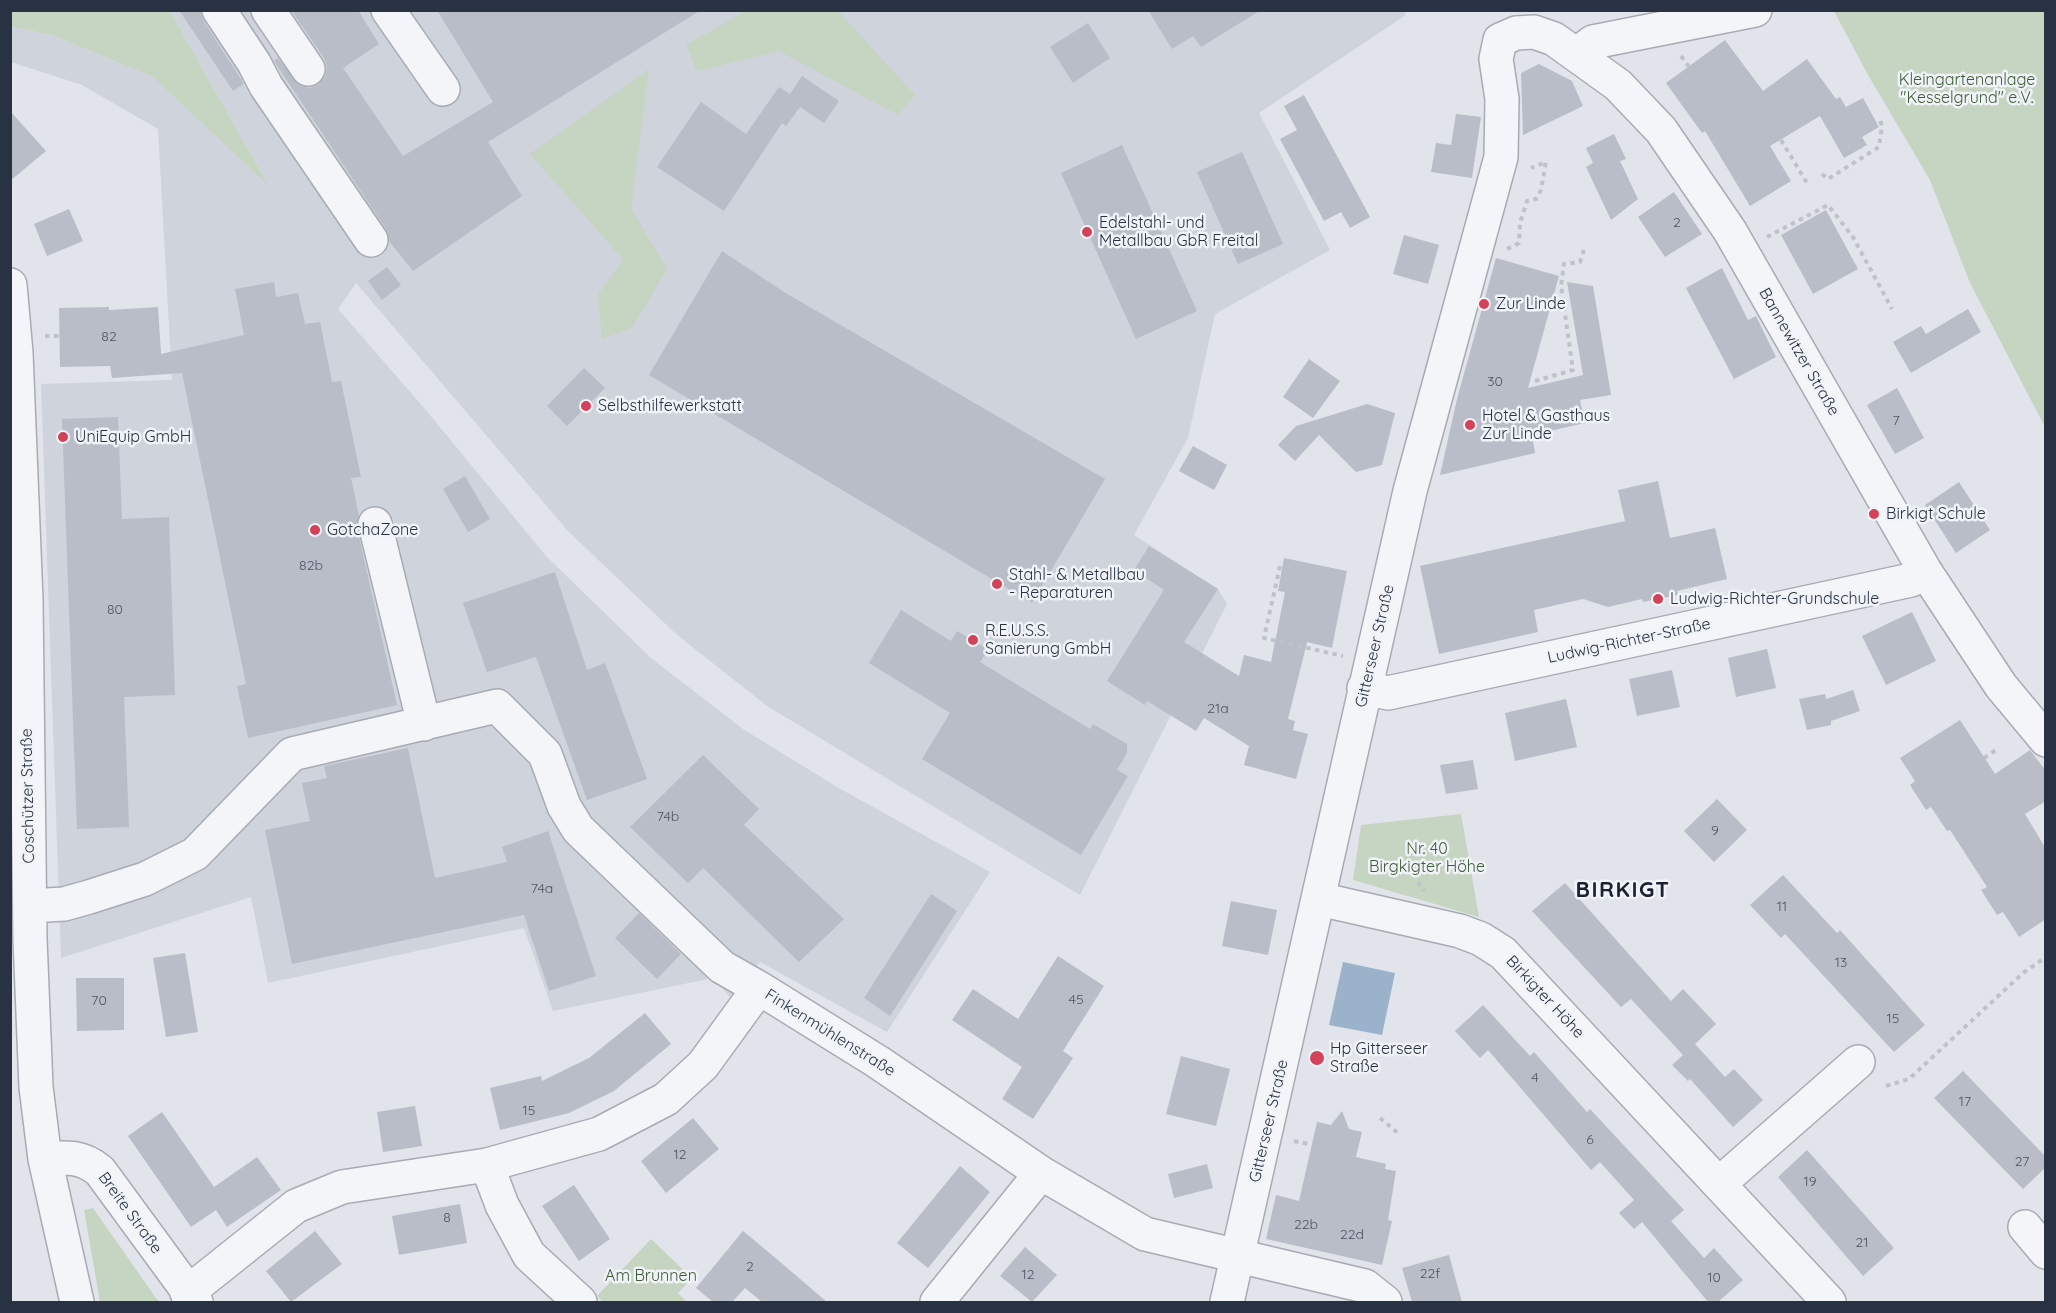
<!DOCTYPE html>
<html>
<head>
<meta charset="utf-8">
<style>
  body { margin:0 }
  #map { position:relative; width:2056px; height:1313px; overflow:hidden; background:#e1e4ea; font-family:Quicksand,sans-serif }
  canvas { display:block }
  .frame { position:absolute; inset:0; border:12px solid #283242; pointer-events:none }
</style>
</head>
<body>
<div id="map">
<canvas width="2056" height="1313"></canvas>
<div class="frame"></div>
</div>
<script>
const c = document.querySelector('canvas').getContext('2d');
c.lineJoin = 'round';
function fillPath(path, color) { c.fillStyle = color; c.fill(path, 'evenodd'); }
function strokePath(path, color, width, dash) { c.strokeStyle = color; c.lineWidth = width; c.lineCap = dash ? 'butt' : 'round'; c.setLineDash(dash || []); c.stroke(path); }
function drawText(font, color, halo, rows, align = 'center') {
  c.font = font + ' Quicksand,sans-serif'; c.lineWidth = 5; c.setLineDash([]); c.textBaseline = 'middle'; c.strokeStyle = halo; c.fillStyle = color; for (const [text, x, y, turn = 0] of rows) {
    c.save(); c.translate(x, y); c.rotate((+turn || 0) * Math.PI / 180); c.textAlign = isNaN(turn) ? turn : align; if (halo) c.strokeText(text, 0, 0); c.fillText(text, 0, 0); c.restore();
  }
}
const built = new Path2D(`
  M 1403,10 L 1406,15 L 1259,113 L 1330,250 L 1215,314 L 1188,438 L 1134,535 L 1218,589 L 1227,604 L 1080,895 L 767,706 L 676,634 L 568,531 L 356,283 L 338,309 L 425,409 L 546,556 L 651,658 L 743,729 L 837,787 L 990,872 L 887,1032 L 760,962 L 730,997 L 713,978 L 553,1011 L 524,928 L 268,983 L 251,897 L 61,958 L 41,384 L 172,380 L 158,129 L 82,85 L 11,62 L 10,27 L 52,35 L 153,77 L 268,184 L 170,11 Z`);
const green = new Path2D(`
  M 10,11 L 170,11 L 269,186 L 153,77 L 52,35 L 11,27 Z
  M 741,11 L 838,11 L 915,95 L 898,115 L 779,51 L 697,71 L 686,45 L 742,13 Z
  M 1834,11 L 2045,11 L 2045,427 L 1970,283 L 1930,180 L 1868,75 Z
  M 649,69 L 631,208 L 667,269 L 632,328 L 602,339 L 598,295 L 623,259 L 530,154 Z
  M 1461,814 L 1479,917 L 1353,880 L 1361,825 Z
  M 93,1208 L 156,1298 L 160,1302 L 100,1302 L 84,1210 Z
  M 651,1239 L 692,1278 L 678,1293 L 687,1302 L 603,1302 L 597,1296 Z`);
const water = new Path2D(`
  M 1343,962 L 1395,973 L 1382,1035 L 1329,1025 Z`);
const building = new Path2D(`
  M 179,10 L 200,10 L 203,20 L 244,84 L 233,91 Z
  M 291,10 L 358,10 L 379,44 L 343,68 L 403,156 L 493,102 L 437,10 L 701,10 L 488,142 L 522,196 L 413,271 L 389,241 L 386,229 L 274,61 L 278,58 L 300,86 L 310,88 L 318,85 L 325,77 L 327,67 L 324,58 Z
  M 1148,10 L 1261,10 L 1201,47 L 1193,36 L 1172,49 Z
  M 1088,23 L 1110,58 L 1073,83 L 1050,47 Z
  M 1725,40 L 1763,91 L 1807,59 L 1836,99 L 1840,97 L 1846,107 L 1863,98 L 1879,127 L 1862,137 L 1867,145 L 1844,158 L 1820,116 L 1770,146 L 1791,181 L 1750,206 L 1705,131 L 1702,133 L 1666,83 Z
  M 1539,64 L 1572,81 L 1583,106 L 1523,135 L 1521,73 Z
  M 802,76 L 839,101 L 824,123 L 800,107 L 786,126 L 782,123 L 724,211 L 657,167 L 701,102 L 746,134 L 779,87 L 790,94 Z
  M 1304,95 L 1370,217 L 1350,228 L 1341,212 L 1324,221 L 1280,139 L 1297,130 L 1284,106 Z
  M 10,111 L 46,151 L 10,181 Z
  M 1456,114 L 1481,117 L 1472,178 L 1431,172 L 1436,143 L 1451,145 Z
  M 1614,134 L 1626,159 L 1620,161 L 1638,199 L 1611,220 L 1586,167 L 1593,163 L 1586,148 Z
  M 1122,145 L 1197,311 L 1136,339 L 1061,173 Z
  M 1242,152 L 1283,244 L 1238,264 L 1197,172 Z
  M 1674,192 L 1702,234 L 1665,257 L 1638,217 Z
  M 69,209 L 83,241 L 47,256 L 34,224 Z
  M 1826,210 L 1858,269 L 1813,294 L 1781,235 Z
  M 1404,235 L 1439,245 L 1428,284 L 1393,274 Z
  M 722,251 L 784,292 L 1105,479 L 1032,603 L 649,375 Z
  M 1496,258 L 1559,276 L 1528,388 L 1583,375 L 1567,282 L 1593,286 L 1611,395 L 1580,400 L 1585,423 L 1532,435 L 1535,453 L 1440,475 L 1457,399 Z
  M 387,267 L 401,285 L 382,300 L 368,281 Z
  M 1722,268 L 1748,320 L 1756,316 L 1776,357 L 1734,379 L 1686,288 Z
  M 274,282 L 276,297 L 298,293 L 305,324 L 320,322 L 332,382 L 341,381 L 361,477 L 351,478 L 359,516 L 357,528 L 397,705 L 248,738 L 237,686 L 246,684 L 182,373 L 112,378 L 110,366 L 60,367 L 59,308 L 109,307 L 109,310 L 158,307 L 161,354 L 244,335 L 235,289 Z
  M 1968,309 L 1981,332 L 1911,373 L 1893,342 L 1921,326 L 1926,334 Z
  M 1309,359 L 1340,381 L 1313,418 L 1283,397 Z
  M 584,368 L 605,388 L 567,426 L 547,406 Z
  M 1897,388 L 1924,438 L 1895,454 L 1867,405 Z
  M 1367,404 L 1395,413 L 1382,465 L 1356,472 L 1319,435 L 1295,461 L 1278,445 L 1296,426 Z
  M 118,417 L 122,519 L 169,517 L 175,695 L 124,697 L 129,827 L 77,829 L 62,419 Z
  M 1193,446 L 1227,465 L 1214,490 L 1179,471 Z
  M 465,476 L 490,519 L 468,532 L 443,489 Z
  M 1658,481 L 1670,538 L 1715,528 L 1727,579 L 1677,591 L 1678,595 L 1643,602 L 1642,599 L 1608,607 L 1583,599 L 1534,610 L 1538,632 L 1439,654 L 1420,566 L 1625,521 L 1618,490 Z
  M 1959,482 L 1990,530 L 1956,553 L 1925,505 Z
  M 1149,546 L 1218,589 L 1184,642 L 1239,676 L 1244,655 L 1271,662 L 1285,592 L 1278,591 L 1284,558 L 1347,571 L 1332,648 L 1307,642 L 1288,719 L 1295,721 L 1293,730 L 1308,734 L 1296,779 L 1244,765 L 1249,746 L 1204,718 L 1196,731 L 1147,701 L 1145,705 L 1107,681 L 1164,590 L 1134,570 Z
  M 555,572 L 587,670 L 605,663 L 647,779 L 587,800 L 536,657 L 487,672 L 463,603 Z
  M 901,610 L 951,641 L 957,631 L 973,640 L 988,650 L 980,662 L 1090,729 L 1093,724 L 1127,744 L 1127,753 L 1117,770 L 1128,776 L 1081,855 L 922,759 L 950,713 L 869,663 Z
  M 1912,612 L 1936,661 L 1886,685 L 1862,636 Z
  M 1767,649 L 1776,688 L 1736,697 L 1728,658 Z
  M 1672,670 L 1680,707 L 1637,716 L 1629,679 Z
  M 1853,690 L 1860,711 L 1831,721 L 1831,725 L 1807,730 L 1799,699 L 1825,694 L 1826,699 Z
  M 1566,699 L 1577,747 L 1515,761 L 1505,713 Z
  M 1960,720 L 1995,774 L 2030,750 L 2046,771 L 2046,801 L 2025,814 L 2046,849 L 2046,919 L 2019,937 L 2003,912 L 1997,915 L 1981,890 L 1987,887 L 1950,830 L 1947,831 L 1931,807 L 1926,810 L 1910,785 L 1915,781 L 1900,758 Z
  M 408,748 L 435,878 L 507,862 L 502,847 L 548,831 L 596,976 L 549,991 L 524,915 L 292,964 L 265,830 L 310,821 L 302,783 L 327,778 L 324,766 Z
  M 703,755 L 759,809 L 744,825 L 844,919 L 799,962 L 703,868 L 688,883 L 630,827 Z
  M 1473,760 L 1478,789 L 1446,794 L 1440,765 Z
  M 1717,799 L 1747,830 L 1714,862 L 1684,831 Z
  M 1783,875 L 1837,933 L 1840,930 L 1925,1025 L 1894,1052 L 1785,934 L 1781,938 L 1750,905 Z
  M 1565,883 L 1671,1001 L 1683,989 L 1716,1024 L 1695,1044 L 1725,1077 L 1734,1069 L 1763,1100 L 1733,1127 L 1690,1079 L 1688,1081 L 1672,1065 L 1683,1055 L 1631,999 L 1621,1007 L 1532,911 Z
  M 931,894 L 957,911 L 890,1016 L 864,998 Z
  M 1231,901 L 1277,910 L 1268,955 L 1222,946 Z
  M 639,913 L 681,954 L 657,979 L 615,938 Z
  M 185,953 L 198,1032 L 166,1037 L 153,958 Z
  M 1058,956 L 1104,986 L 1063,1051 L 1073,1058 L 1033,1119 L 1002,1099 L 1022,1067 L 952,1020 L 973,989 L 1018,1019 Z
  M 76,978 L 124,978 L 124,1030 L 77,1031 Z
  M 1483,1005 L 1530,1056 L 1534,1052 L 1587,1112 L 1590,1109 L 1684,1210 L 1671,1221 L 1704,1258 L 1714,1248 L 1743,1280 L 1718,1302 L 1708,1302 L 1642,1222 L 1634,1229 L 1619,1213 L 1634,1200 L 1600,1162 L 1591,1170 L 1488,1050 L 1480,1058 L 1455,1031 Z
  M 645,1013 L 671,1044 L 614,1091 L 569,1113 L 500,1130 L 490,1088 L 541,1076 L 542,1081 L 589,1058 Z
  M 1181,1056 L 1230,1069 L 1216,1126 L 1166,1114 Z
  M 1963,1071 L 2046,1157 L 2046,1167 L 2023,1189 L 1934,1098 Z
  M 415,1106 L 422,1146 L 383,1152 L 377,1112 Z
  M 1342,1111 L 1349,1129 L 1362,1132 L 1356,1157 L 1386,1164 L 1385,1169 L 1396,1171 L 1388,1220 L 1392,1221 L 1382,1265 L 1266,1239 L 1276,1195 L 1299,1201 L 1317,1122 L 1331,1125 Z
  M 162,1112 L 214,1187 L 257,1157 L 281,1190 L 227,1227 L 216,1210 L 191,1227 L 128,1136 Z
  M 693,1118 L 719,1149 L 666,1193 L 641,1161 Z
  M 1807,1150 L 1894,1248 L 1863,1276 L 1778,1177 Z
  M 1207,1164 L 1213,1188 L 1174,1198 L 1168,1174 Z
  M 960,1166 L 990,1192 L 928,1268 L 897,1243 Z
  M 574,1185 L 610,1239 L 579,1261 L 542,1206 Z
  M 460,1204 L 467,1243 L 399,1255 L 392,1216 Z
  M 315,1231 L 342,1264 L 291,1302 L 266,1271 Z
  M 743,1231 L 772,1255 L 827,1302 L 762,1302 L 745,1288 L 732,1302 L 713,1302 L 696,1288 Z
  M 1025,1247 L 1057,1275 L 1032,1302 L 1000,1276 Z
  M 1449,1255 L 1462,1302 L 1412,1302 L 1402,1268 Z`);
const path = new Path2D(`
  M 1681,56 L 1689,67
  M 1781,140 L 1807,183
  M 1822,174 L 1828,179 L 1879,147 L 1882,126 L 1880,120
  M 1767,237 L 1828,205 L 1853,237 L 1892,309
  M 1507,249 L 1519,243 L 1520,223 L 1527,201 L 1536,199 L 1541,190 L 1546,162 L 1531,168
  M 45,336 L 59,336
  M 1535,381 L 1573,370 L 1561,286 L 1564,264 L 1580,262 L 1584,250
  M 1280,566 L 1264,638 L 1343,656
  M 1984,758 L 1999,748
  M 1418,882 L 1424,891
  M 1886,1086 L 1909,1079 L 2023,973 L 2046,957
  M 1380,1118 L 1399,1134
  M 1294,1141 L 1308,1144`);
const minor = new Path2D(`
  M 219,10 L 254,63 L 266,86 L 371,240
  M 268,10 L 308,69
  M 388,10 L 443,89
  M 1577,54 L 1593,42 L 1755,10
  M 10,285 L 16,353 L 26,600 L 30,939 L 36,1087 L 45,1159 L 77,1302
  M 375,524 L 424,724
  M 1364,688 L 1388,693 L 1911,580 L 1925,571
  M 1319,899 L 1460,931 L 1481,939 L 1503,953 L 1829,1302
  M 30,906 L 64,904 L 89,897 L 145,879 L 195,854 L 292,754 L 497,706 L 545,754 L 564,806 L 578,829 L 722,967 L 759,988
  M 45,1159 C 67,1157 82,1156 100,1171 L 196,1302
  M 487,1165 L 502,1205 L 529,1255 L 580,1302
  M 1720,1183 L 1858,1062
  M 2025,1227 L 2046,1252
  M 187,1293 L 296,1206 L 342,1187 L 487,1165 L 599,1134 L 666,1099 L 703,1065 L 759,988 L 878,1062 L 1041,1173 L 1145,1234 L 1365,1286 L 1385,1302
  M 937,1302 L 1041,1173
  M 1227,1302 L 1410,491 L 1501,157 L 1502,99 L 1496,59 L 1500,40 L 1516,33 L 1534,32 L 1554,39 L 1618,85 L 1661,130 L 1730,231 L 1925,571 L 2001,686 L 2046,740`);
const markers = [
  [1087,232,6,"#d34258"],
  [1484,304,6,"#d34258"],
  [586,406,6,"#d34258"],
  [1470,425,6,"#d34258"],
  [63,437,6,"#d34258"],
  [1874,514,6,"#d34258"],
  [315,530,6,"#d34258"],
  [997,584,6,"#d34258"],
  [1658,599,6,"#d34258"],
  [973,640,6,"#d34258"],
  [1317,1058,8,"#d34258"]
];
const numberNames = [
  ["2",1677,223],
  ["82",109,337],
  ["30",1495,382],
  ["7",1896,421],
  ["82b",311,566],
  ["80",115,610],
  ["21a",1218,709],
  ["74b",668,817],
  ["9",1715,831],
  ["74a",542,889],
  ["11",1782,907],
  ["13",1841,963],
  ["45",1076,1000],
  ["70",99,1001],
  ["15",1893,1019],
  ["4",1535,1078],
  ["17",1965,1102],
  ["15",529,1111],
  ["6",1590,1140],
  ["12",680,1155],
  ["27",2022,1162],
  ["19",1810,1182],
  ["8",447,1218],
  ["22b",1306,1225],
  ["22d",1352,1235],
  ["21",1862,1243],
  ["2",750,1267],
  ["22f",1430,1274],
  ["12",1028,1275],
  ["10",1714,1278]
];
const parkNames = [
  ["Kleingartenanlage",1967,80],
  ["\"Kesselgrund\" e.V.",1967,98],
  ["Nr. 40",1427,849],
  ["Birgkigter Höhe",1427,867],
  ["Am Brunnen",651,1276]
];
const poiNames = [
  ["Edelstahl- und",1099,223],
  ["Metallbau GbR Freital",1099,241],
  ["Zur Linde",1496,304],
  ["Selbsthilfewerkstatt",598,406],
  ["Hotel & Gasthaus",1482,416],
  ["Zur Linde",1482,434],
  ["UniEquip GmbH",75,437],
  ["Birkigt Schule",1886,514],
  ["GotchaZone",327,530],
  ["Stahl- & Metallbau",1009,575],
  ["- Reparaturen",1009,593],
  ["Ludwig-Richter-Grundschule",1670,599],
  ["R.E.U.S.S.",985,631],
  ["Sanierung GmbH",985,649],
  ["Hp Gitterseer",1330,1049],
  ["Straße",1330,1067]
];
const streetNames = [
  ["Bannewitzer Straße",1799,352,60],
  ["Ludwig-Richter-Straße",1629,641,-12],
  ["Gitterseer Straße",1375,646,-77],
  ["Coschützer Straße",28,796,-91],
  ["Birkigter Höhe",1545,997,47],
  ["Finkenmühlenstraße",830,1033,32],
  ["Gitterseer Straße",1269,1121,-77],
  ["Breite Straße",130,1213,54]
];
const districtNames = [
  ["BIRKIGT",1623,890]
];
fillPath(built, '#cfd3dc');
fillPath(green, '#c6d4c2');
fillPath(water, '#9bb2cb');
fillPath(building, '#b8bdc7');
strokePath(minor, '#a6abb4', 36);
strokePath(path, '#bfc2c9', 4, [4.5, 4.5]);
strokePath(minor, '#f4f5f8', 33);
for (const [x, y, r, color] of markers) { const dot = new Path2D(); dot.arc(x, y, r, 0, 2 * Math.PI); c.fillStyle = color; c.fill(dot); strokePath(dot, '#f0f3f7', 2); }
drawText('14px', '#4c5563', null, numberNames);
drawText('16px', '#3d5e35', '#f0f3f7', parkNames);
drawText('16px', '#283242', '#f0f3f7', poiNames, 'left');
drawText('16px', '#283242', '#f0f3f7', streetNames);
c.letterSpacing = '1.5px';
drawText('bold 22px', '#1b2333', '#f0f3f7', districtNames);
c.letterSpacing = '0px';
</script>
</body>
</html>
